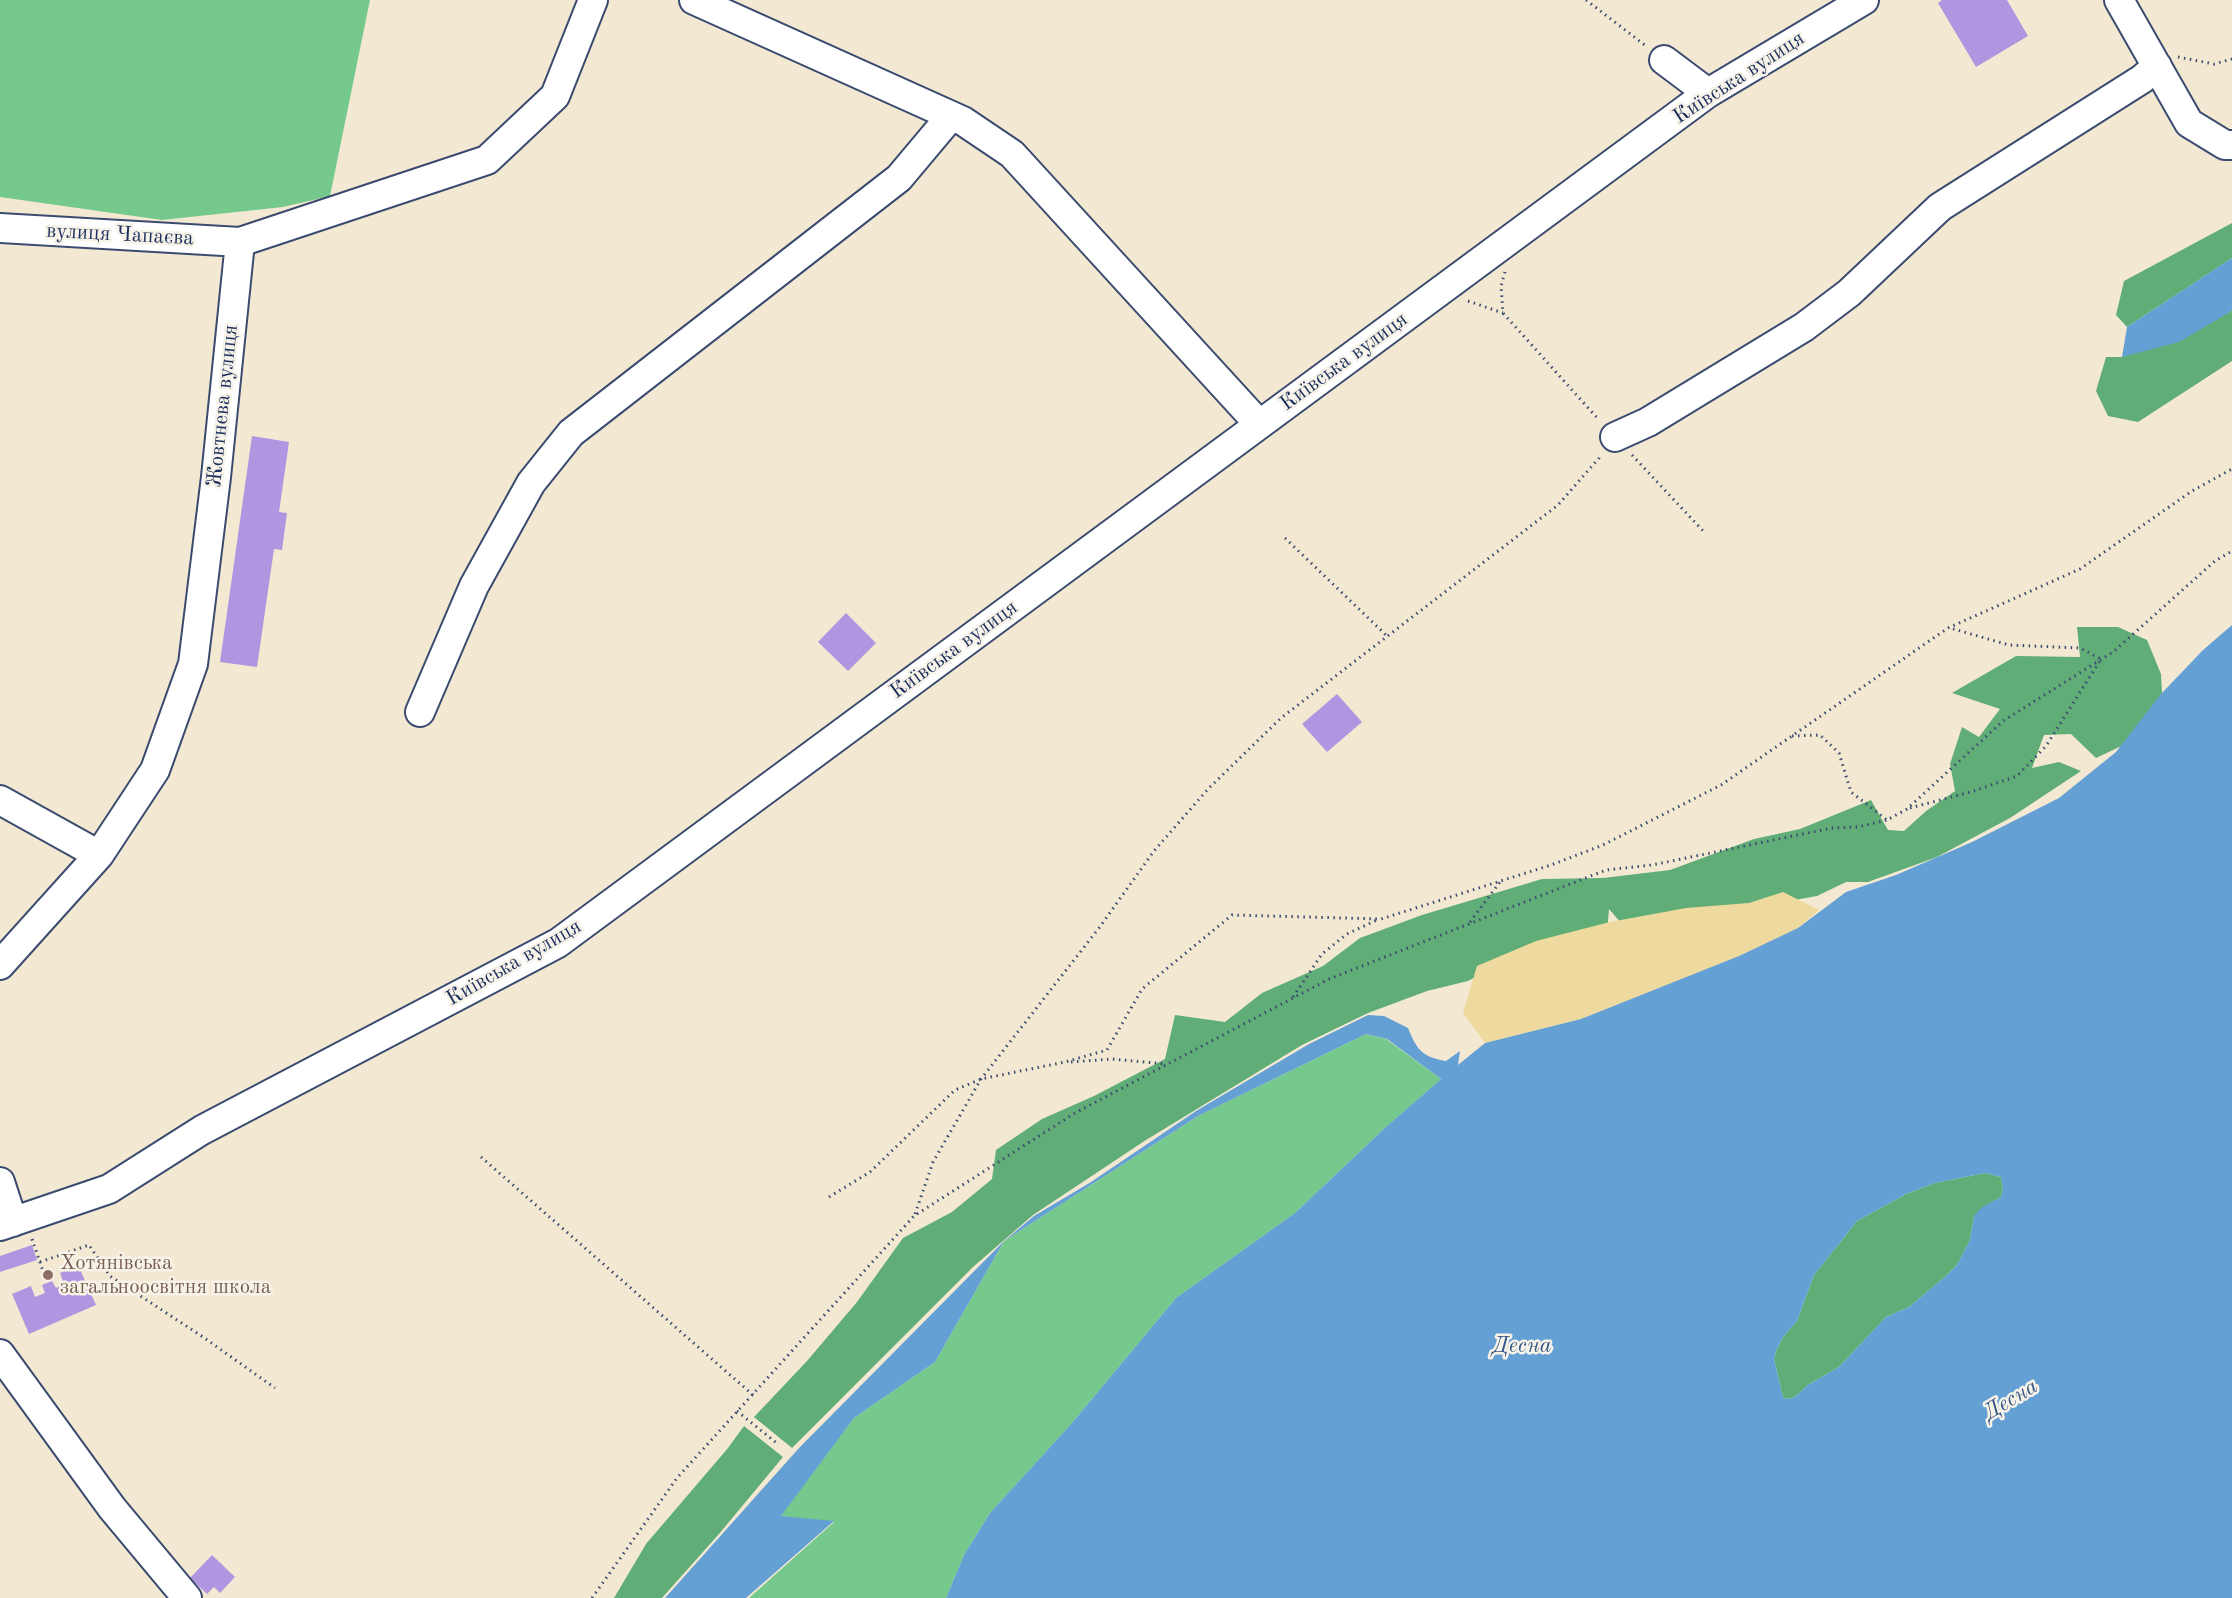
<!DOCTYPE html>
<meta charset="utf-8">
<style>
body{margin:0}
canvas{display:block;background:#f3e9d3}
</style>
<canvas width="2232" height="1598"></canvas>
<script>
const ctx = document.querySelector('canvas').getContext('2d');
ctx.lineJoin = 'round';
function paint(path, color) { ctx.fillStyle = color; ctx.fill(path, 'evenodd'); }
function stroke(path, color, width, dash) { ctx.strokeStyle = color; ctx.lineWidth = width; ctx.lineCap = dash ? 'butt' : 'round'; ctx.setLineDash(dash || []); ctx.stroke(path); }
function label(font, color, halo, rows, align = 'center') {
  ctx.font = font + ' "Old Standard TT",serif'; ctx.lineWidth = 5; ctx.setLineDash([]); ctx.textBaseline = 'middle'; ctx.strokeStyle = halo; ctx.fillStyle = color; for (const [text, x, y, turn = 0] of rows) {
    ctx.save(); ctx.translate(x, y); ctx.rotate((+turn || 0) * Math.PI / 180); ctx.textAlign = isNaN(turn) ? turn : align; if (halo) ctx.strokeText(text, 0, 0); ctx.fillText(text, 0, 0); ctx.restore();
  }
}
const green = new Path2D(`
 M0 0H370L330 196 283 207 162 220 0 197Z
 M1366 1034 1386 1039 1441 1079 1387 1126 1295 1213 1176 1298 1072 1423 990 1513 964 1555 946 1598H749L834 1522 780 1516 854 1418 935 1362 1004 1241 1198 1116Z`);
const forest = new Path2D(`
 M2232 223V258L2127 327 2116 315 2124 281Z
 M2232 309V361L2138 422 2108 416 2096 391 2106 357H2122L2230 312Z
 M2077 627H2118L2147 640 2161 674 2163 713 2130 742 2096 758 2071 734 2044 735 2032 768 2059 762 2081 771 2010 818 1937 857 1868 882H1846L1817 896 1627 930 1609 909 1607 933 1510 959 1468 981 1427 991 1368 1013 1302 1045 1146 1140 1033 1215 973 1267 792 1448 754 1417 807 1361 857 1302 903 1238 952 1212 992 1179 996 1150 1042 1119 1094 1096 1165 1059 1175 1015 1225 1022 1262 993 1323 966 1360 938 1422 915 1542 879 1603 878 1670 870 1754 839 1800 829 1871 800 1888 830 1904 831 1926 811 1955 791 1950 764 1962 727 1979 737 2000 709 1952 693 2016 656 2080 657Z
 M1985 1173 2001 1177 2003 1189 2001 1197 1992 1202 1974 1216 1970 1240 1957 1265 1946 1276 1909 1307 1886 1317 1839 1367 1808 1385 1796 1396 1790 1399 1783 1398 1774 1359 1776 1351 1783 1337 1797 1321 1814 1275 1857 1221 1906 1194 1935 1183Z
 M744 1426 783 1457 719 1534 662 1598H614L646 1544 728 1448Z`);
const sand = new Path2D(`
 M1783 892 1819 910 1798 928 1739 956 1581 1019 1485 1043 1463 1013 1477 966 1536 941 1610 922 1686 908 1749 903Z`);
const water = new Path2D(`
 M2232 258V309L2230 312 2179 342 2122 357 2127 327Z
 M2232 625V1598H946L964 1555 990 1513 1072 1423 1176 1298 1295 1213 1387 1126 1441 1079 1387 1039 1366 1034 1198 1116 1004 1241 935 1362 854 1418 781 1516 834 1521 746 1598H665L799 1448 1004 1241 1034 1216 1091 1182 1196 1111 1309 1044 1368 1015 1384 1016 1408 1028C1417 1050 1422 1057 1446 1061L1460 1051 1458 1065 1485 1043 1581 1019 1739 956 1798 928 1846 892 1896 875 1972 842 2059 798 2116 752 2161 694 2203 650ZM1985 1173 2001 1177 2003 1189 2001 1197 1981 1208 1974 1216 1970 1240 1957 1265 1946 1276 1909 1307 1886 1317 1839 1367 1808 1385 1796 1396 1790 1399 1783 1398 1774 1359 1776 1351 1783 1337 1797 1321 1814 1275 1857 1221 1906 1194 1935 1183Z`);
const building = new Path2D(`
 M1942 0H2007L2028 36 1976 67 1938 3Z
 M252 436 289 442 279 512 287 513 282 550 274 549 257 667 220 662Z
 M846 613 876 643 848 671 818 642Z
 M1337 694 1362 722 1327 752 1302 724Z
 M32 1245 37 1260 0 1272V1256Z
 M78 1265 96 1305 29 1334 12 1294 31 1286 35 1297 45 1293 42 1285 52 1281 56 1288 64 1284 60 1273Z
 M212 1555 235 1577 220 1593 214 1587 207 1594 190 1578Z`);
const path = new Path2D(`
 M1586 0 1646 46
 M2178 57 2214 64 2232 59
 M1505 272 1501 286 1503 313 1599 420
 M1468 301 1503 313
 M1632 455 1705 533
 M1285 538 1387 636
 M1792 736 1820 735 1839 753 1851 792 1887 820 1907 809 2003 721 2113 652 2215 561 2232 551
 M1910 808 1974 791 2017 776 2046 746 2101 659 2080 648 2009 645 1950 628
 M1470 922 1500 882
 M1293 997 1322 954 1347 934 1379 919
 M1071 1062 1112 1059 1166 1064
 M481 1157 753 1395
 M829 1197 870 1172 955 1090 981 1079 1065 1062 1107 1050 1142 989 1232 915 1381 919 1551 865 1603 845 1721 785 1948 628 2080 569 2192 491 2232 469
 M915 1214 933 1162 981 1079 1099 928 1154 851 1208 789 1281 718 1558 505 1599 458 1600 454
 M32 1239 47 1283
 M40 1262 89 1245 110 1276 203 1337 275 1388
 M737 1411 779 1445
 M592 1598 677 1478 914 1216 1075 1113 1329 979 1606 870 1652 865 1832 828 1858 827 1887 820`);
const minor = new Path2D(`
 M694 0 963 121 1012 154 1259 424
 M2119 0 2189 123 2225 145H2232
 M1664 60 1708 93
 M0 228 240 242 487 160 555 96 593 0
 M1615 437 1648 422 1804 327 1849 293 1940 207 2142 79 2157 66
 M420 712 474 586 531 483 571 433 899 178 951 116
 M0 800 99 855
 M0 965 99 855 155 770 193 664 216 477 240 242
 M0 1182 13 1222
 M0 1226 109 1189 202 1130 558 943 1708 93 1864 0
 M0 1354 112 1508 187 1598`);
const markers = [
 [48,1275,6,"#8d6e63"]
];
const streetNames = [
 ["Київська вулиця",1739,78,-33],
 ["вулиця Чапаєва",120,235,3],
 ["Київська вулиця",1344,362,-36],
 ["Жовтнева вулиця",223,406,-84],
 ["Київська вулиця",954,650,-36],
 ["Київська вулиця",514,963,-30]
];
const educationNames = [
 ["Хотянівська",60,1263],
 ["загальноосвітня школа",60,1287]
];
const waterNames = [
 ["Десна",1522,1346],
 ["Десна",2011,1400,-31]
];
paint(green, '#75c98c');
paint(forest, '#60ad78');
paint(sand, '#eeda9e');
paint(water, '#65a0d5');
paint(building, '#b095e0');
stroke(minor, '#3b4b70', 32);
stroke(path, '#3b4b70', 3, [1.5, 4.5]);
stroke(minor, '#fff', 28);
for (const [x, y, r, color] of markers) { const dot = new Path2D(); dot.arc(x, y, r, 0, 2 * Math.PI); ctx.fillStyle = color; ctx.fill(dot); stroke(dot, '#f7f3e8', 2); }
label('21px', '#1b2f5e', '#f7f3e8', streetNames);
label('21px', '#785e54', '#f7f3e8', educationNames, 'left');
label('italic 22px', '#355788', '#f7f3e8', waterNames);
</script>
